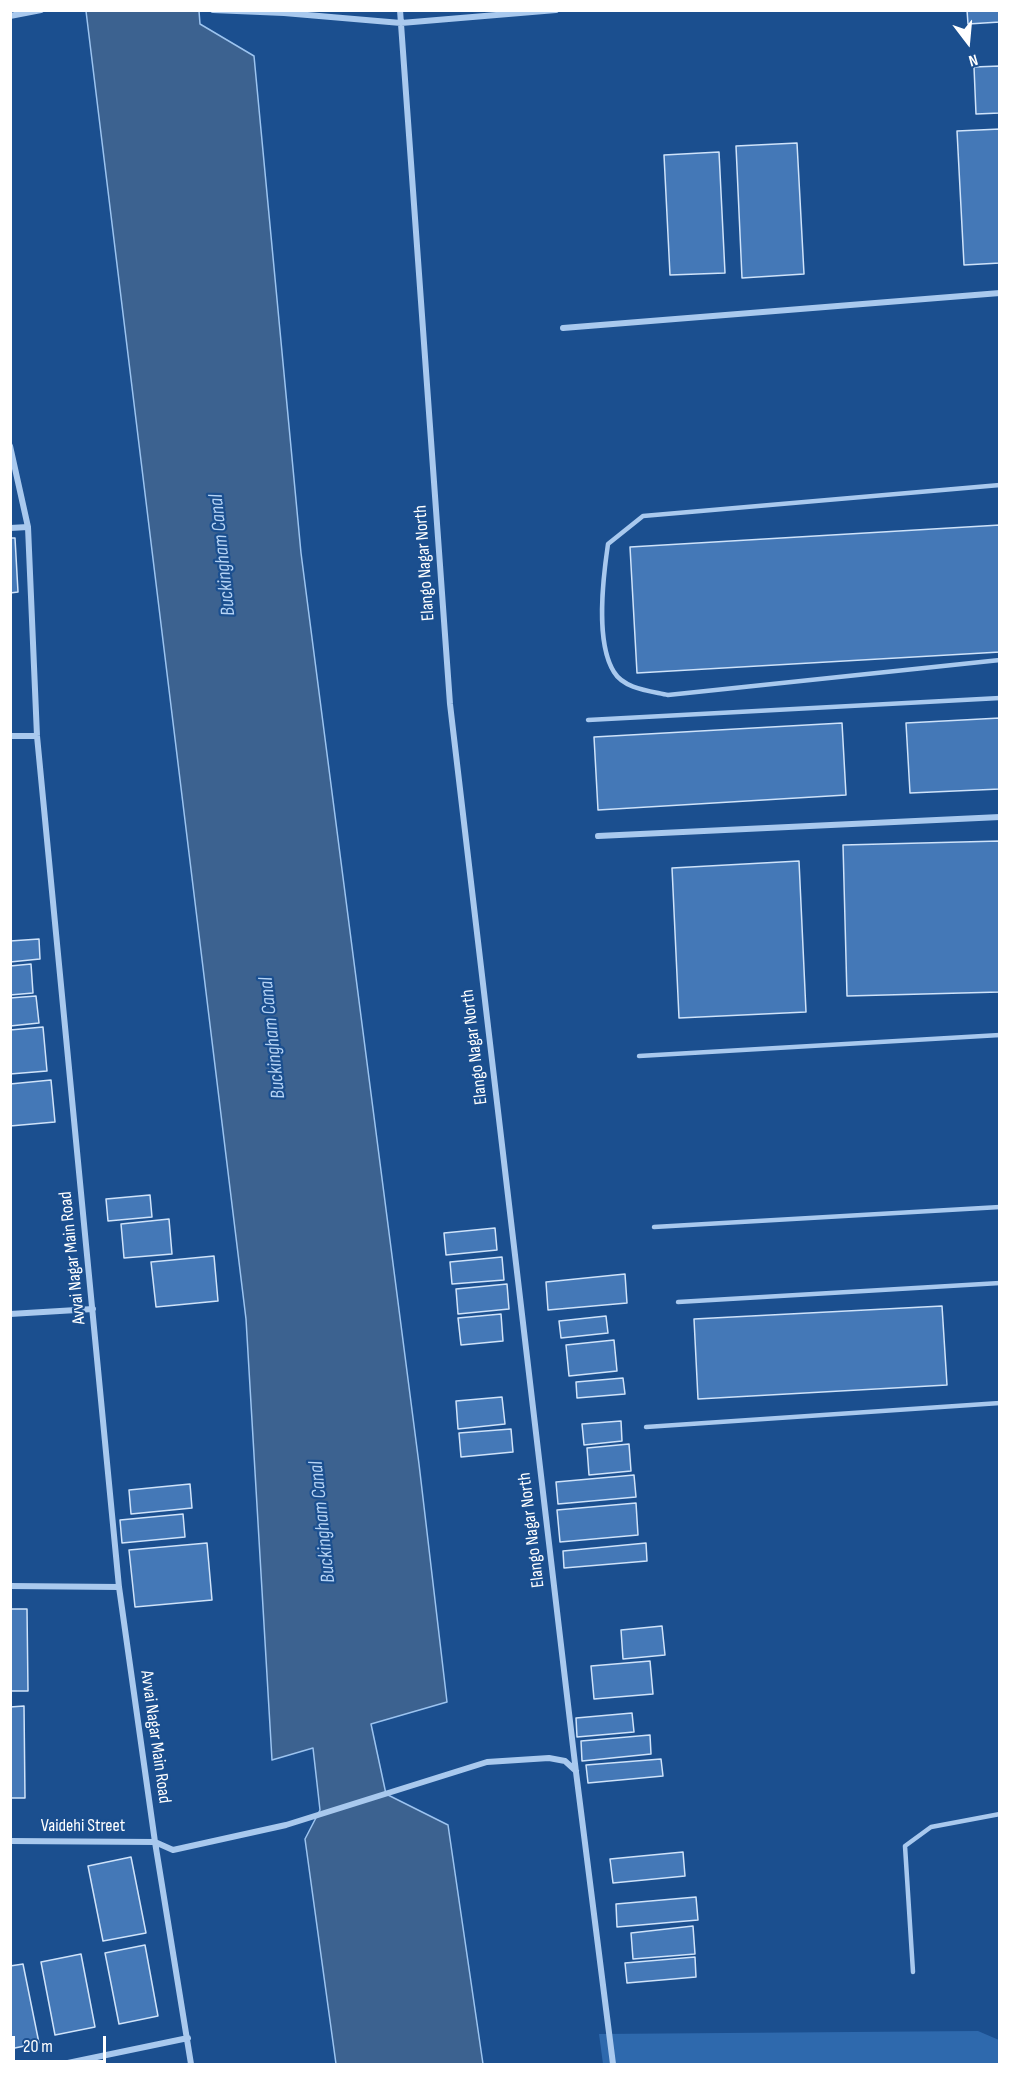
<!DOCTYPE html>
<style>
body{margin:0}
#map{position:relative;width:1010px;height:2075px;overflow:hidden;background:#1b4f8f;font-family:"Sofia Sans Condensed",sans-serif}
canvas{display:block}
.frame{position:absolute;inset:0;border:12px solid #fff;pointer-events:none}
.north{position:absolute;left:938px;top:12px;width:60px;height:60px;-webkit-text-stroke:4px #1b4f8f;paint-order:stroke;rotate:164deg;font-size:16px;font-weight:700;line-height:24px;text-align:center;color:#fff}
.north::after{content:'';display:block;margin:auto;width:21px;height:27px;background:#fff;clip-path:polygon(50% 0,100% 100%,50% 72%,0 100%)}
.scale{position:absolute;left:12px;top:2036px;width:94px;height:27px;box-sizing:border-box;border:3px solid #fff;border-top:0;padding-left:8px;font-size:18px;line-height:21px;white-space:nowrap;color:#fff;-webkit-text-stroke:4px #1b4f8f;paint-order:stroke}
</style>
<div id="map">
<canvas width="1010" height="2075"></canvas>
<div class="frame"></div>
<div class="north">N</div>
<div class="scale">20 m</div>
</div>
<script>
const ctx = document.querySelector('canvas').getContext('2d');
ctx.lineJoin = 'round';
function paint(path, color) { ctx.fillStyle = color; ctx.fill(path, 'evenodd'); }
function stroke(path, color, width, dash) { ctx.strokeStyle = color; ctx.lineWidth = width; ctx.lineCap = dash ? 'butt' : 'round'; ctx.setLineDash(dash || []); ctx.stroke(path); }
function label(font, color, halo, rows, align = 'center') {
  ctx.font = font + ' "Sofia Sans Condensed",sans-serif'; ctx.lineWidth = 4.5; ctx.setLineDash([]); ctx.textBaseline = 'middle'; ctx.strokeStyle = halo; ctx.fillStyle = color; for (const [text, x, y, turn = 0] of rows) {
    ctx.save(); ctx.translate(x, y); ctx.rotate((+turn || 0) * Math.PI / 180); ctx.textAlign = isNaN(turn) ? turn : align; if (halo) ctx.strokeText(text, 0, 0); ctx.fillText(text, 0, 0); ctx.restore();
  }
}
const green = new Path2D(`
 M978 2031 999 2040V2064H603L599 2034Z`);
const water = new Path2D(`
 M86 11H199L200 24 254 56 301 553 419 1464 447 1702 371 1724 386 1794 448 1825 483 2064H336L305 1839 320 1810 313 1748 272 1760 246 1319Z`);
const building = new Path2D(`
 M967 10H1000V22L968 24Z
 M1000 66V113L976 114 974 67Z
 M1000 129V263L964 265 957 131Z
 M797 143 804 274 742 278 736 146Z
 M719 152 725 273 670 275 664 155Z
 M1000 525V652L637 673 630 547Z
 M10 538H15L18 592 10 593Z
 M1000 718V789L910 793 906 723Z
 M842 723 846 795 598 810 594 737Z
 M1000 841V992L847 996 843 845Z
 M799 861 806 1012 679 1018 672 868Z
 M39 939 40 959 10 962V941Z
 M31 964 33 993 10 995V966Z
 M36 996 39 1023 10 1026V998Z
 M43 1027 47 1071 10 1074V1030Z
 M51 1080 55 1122 10 1126V1084Z
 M150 1195 152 1217 108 1221 106 1199Z
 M169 1219 172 1254 124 1258 121 1224Z
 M495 1228 497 1250 446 1255 444 1233Z
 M214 1256 218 1301 156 1307 151 1262Z
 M502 1257 504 1280 452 1284 450 1262Z
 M625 1274 627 1303 548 1310 546 1282Z
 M507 1284 509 1309 458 1314 456 1289Z
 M942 1306 947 1385 698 1399 694 1319Z
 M501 1314 503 1341 461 1345 458 1318Z
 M606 1316 608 1333 561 1338 559 1321Z
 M614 1340 617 1371 569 1376 566 1345Z
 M623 1378 625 1394 577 1398 576 1382Z
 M502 1397 505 1424 458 1429 456 1401Z
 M621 1421 622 1441 584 1445 582 1424Z
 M511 1429 513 1452 461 1457 459 1433Z
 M629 1444 631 1471 589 1475 587 1448Z
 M634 1475 636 1497 558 1504 556 1482Z
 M190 1484 192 1508 131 1514 129 1490Z
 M636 1503 638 1535 560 1542 557 1510Z
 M183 1514 185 1537 122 1543 120 1520Z
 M207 1543 212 1600 135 1607 129 1550Z
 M646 1543 647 1561 564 1568 563 1551Z
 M10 1609H27L28 1691H10Z
 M662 1626 665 1655 623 1659 621 1630Z
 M650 1661 653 1694 594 1699 591 1666Z
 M24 1706 25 1798H10V1707Z
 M632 1713 634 1732 577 1737 576 1718Z
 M650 1735 651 1754 582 1761 581 1741Z
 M661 1759 663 1776 588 1783 586 1765Z
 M683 1852 685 1876 613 1883 610 1859Z
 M131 1857 146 1933 103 1941 88 1866Z
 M696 1897 698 1920 617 1927 616 1904Z
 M693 1926 695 1954 633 1959 631 1933Z
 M145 1945 158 2016 119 2024 105 1953Z
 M81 1954 95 2027 55 2035 41 1962Z
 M695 1957 696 1977 627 1983 625 1963Z
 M23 1964 39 2043 10 2049V1966Z`);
const service = new Path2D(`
 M1000 485 643 516 608 544C603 578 595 642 614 672 624 689 651 691 668 695L1000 660
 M588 720 1000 698
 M639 1056 1000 1035
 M654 1227 1000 1207
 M678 1302 1000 1283
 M646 1427 1000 1403
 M913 1972 905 1846 931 1827 1000 1814`);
const minor = new Path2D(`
 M213 10 284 13 401 23 556 10
 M400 10 450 704 576 1772 613 2064
 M10 16 41 10
 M563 328 1000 293
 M10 446 28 527 37 736 119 1587 155 1842 191 2064
 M10 528 28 527
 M10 736H37
 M598 836 1000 817
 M10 1314 93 1309
 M10 1586 119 1587
 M10 1841 155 1842 173 1850 286 1825 487 1762 549 1758 565 1761 576 1771
 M63 2064 188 2038`);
const streetNames = [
 ["Elango Nagar North",425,563,-94],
 ["Elango Nagar North",475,1047,-97],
 ["Avvai Nagar Main Road",73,1258,-96],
 ["Elango Nagar North",532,1530,-97],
 ["Avvai Nagar Main Road",155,1737,82],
 ["Vaidehi Street",83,1826]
];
const waterNames = [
 ["Buckingham Canal",223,555,-96],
 ["Buckingham Canal",273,1038,-96],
 ["Buckingham Canal",323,1522,-96]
];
paint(green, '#2e69ad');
paint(water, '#3c6290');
stroke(water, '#9cc4f0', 1.5);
paint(building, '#4478b7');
stroke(building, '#cfe3fa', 1.5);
stroke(service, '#a9c9ee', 4.5);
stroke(minor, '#a9c9ee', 6);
label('18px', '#fff', '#1b4f8f', streetNames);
label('italic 20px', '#b5d3f5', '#1b4f8f', waterNames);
</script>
